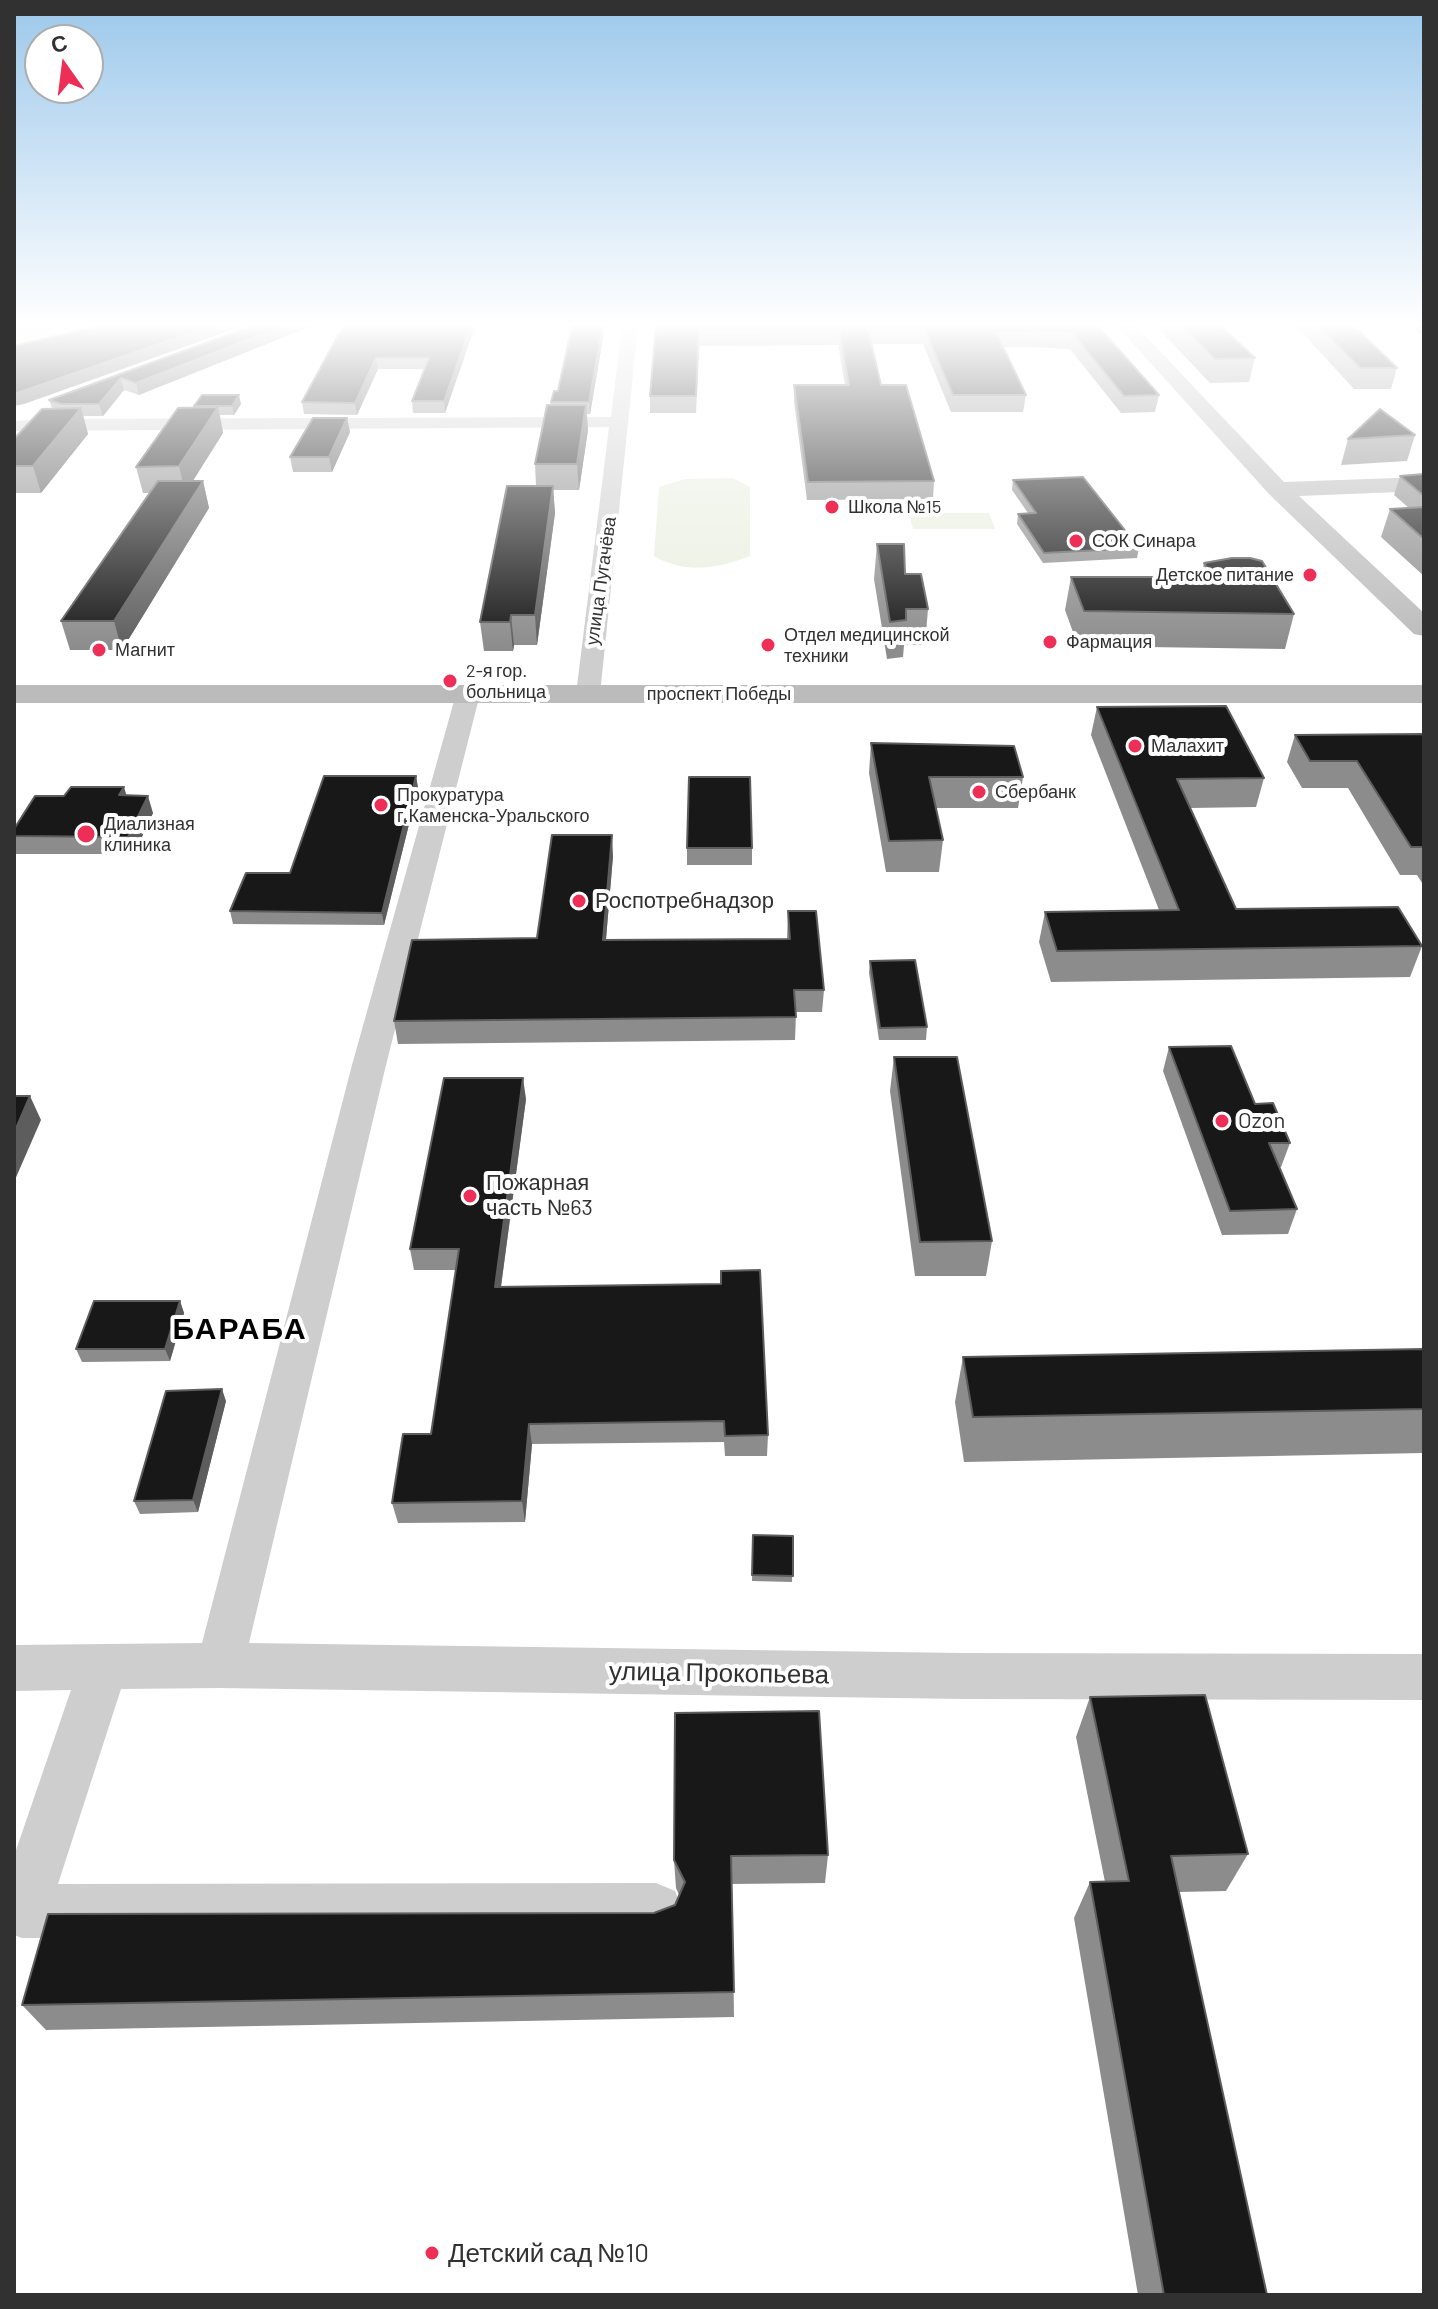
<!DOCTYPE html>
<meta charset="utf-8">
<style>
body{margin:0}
#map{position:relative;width:1438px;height:2309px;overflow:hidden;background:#fff;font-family:Barlow,sans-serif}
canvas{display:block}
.frame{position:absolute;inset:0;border:16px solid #313131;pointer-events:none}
.north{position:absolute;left:24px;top:24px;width:80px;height:80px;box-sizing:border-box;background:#fff;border:2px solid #adadad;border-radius:50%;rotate:346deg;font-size:22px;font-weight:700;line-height:32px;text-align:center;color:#313131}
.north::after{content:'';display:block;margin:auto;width:28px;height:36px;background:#ed2e56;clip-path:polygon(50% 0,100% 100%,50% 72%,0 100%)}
</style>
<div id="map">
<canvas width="1438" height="2309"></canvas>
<div class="frame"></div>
<div class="north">С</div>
</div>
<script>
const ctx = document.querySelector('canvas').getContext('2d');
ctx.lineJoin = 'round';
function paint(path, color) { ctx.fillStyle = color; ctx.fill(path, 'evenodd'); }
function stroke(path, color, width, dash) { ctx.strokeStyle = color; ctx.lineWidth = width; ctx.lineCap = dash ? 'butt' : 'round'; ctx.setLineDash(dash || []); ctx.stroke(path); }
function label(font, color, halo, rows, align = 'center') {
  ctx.font = font + ' Barlow,sans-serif'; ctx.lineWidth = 8; ctx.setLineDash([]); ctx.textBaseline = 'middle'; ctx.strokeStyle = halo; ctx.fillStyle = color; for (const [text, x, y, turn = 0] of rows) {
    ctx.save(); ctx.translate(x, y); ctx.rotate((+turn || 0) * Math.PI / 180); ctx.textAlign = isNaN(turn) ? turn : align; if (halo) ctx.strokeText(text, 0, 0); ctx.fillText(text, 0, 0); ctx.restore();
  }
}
const green = new Path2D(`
 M14 326H143L14 358Z
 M733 478 750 487V556C717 569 685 574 654 556L659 487 685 479Z
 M909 513H989L995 529H913Z`);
const street = new Path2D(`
 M622 326H638L600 694 597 699H579L576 694 609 427 14 431V421L50 419 611 417Z
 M468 687 477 689 480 694 386 1065 249 1643 963 1653 1424 1654V1700L963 1699 220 1688 121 1689 58 1884 656 1883 675 1891 683 1910 675 1929 656 1937 22 1938 14 1935V1856L71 1690 14 1691V1645L202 1643 352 1065 456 694 459 689Z`);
const secondary = new Path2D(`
 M1117 326H1136L1284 482 1424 477V491L1299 496 1424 613V636L1414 634 1269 494Z
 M14 685H1424V703H14Z`);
const wall = new Path2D(`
 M252 326 139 395 124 390 103 416H83L88 434 41 493H14V439L52 408 49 400Z
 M343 326H475L445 413H413L412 401 424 369H378L357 415 304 414 302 402Z
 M605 326 590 414H587L588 430 579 490H553L555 513 537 645H514L513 651H484L480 622 536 486 535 464 551 402Z
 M656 326H1098L1159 395 1155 412 1121 413 1070 349 1032 347H1003L1026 395 1023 412H951L923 344H872L881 385 934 481 933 499 807 500 794 402V385H845L838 345 699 346 696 413H650V396Z
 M1156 326H1221L1255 358 1249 382 1210 383Z
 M1296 326H1354L1397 368 1391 389H1354Z
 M1411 326H1424V337Z
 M241 404 234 415H220L223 433 193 481H203L209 508 122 650H70L61 621 150 493H143L136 467 194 408V406Z
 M347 418 350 432 332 472H293L290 457Z
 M1415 435 1407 461 1341 465 1348 439Z
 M1424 474V576L1381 537 1390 509 1409 508 1394 495 1400 476Z
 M1013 480 1139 548 1137 558 1043 563 1017 524 1018 514 1028 513 1012 490Z
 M877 544 905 574 928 609 925 645H904L903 657 887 659 874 579Z
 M1204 563 1294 614 1285 649 1078 646 1065 610 1071 577H1201Z
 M1097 707 1264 778 1256 807 1190 808 1236 909 1422 946 1410 977 1051 982 1039 942 1045 912 1159 910 1091 735Z
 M1295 735 1424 737V886L1417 875H1400L1348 788H1302L1287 762Z
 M871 743 1023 777 1018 808H936L943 840 939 872H886L869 773Z
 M416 776 418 788 384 925 233 924 230 911 290 873Z
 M127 795 153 813 134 854H16L14 849V829L64 796Z
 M687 848H752V865H687Z
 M613 856 606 940 787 939 788 911 824 990 822 1012H796L795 1040 398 1044 394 1021 537 938Z
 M870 961 927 1027 926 1040H879L869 973Z
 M1169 1047 1255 1104 1290 1143 1281 1167H1280L1297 1209 1288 1234 1222 1235 1163 1071Z
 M894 1057 992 1241 986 1276H915L890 1091Z
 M526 1099 501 1287 768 1435 767 1456H725L724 1442 532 1444 525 1522 398 1523 392 1503 431 1434 456 1270H414L410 1249Z
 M180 1301 184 1313 170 1361 82 1362 76 1349Z
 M1424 1349V1453L964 1462 955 1402 963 1357Z
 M226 1401 198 1512 140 1514 134 1501Z
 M753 1535 793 1536 792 1582 752 1581Z
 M1090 1697 1248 1854 1226 1891 1179 1892 1267 2295H1138L1074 1918 1090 1882H1105L1076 1737Z
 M675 1713 828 1855 825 1883 732 1884 734 2017 46 2030 22 2005 654 1913 675 1905 679 1895 676 1888 674 1860Z`);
const shadedWall = new Path2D(`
 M211 326H243L24 404 14 406V394Z
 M283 326H312L139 395 136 383Z
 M471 326H475L445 413 444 401Z
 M603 326H605L590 414 589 402Z
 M376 358 378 369 357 415 355 403Z
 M121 378 124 390 103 416 99 404Z
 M239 395 241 404 234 415 232 406Z
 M586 405 588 430 579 490 577 464Z
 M218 407 223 433 185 493 179 466Z
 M81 408 88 434 41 493 33 466Z
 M347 418 350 432 332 472 329 457Z
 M203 481 209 508 122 650 114 621Z
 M553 486 555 513 537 645 535 615Z
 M511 615 514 645 513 651 510 622Z
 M416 776 418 788 384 925 382 913Z
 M124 787 129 804 119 795Z
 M148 796 153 813 134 854 128 837Z
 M612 835 613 856 604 962 603 940Z
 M523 1078 526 1099 498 1308 495 1287Z
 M30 1096 41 1120 14 1182V1133Z
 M180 1301 184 1313 170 1361 165 1349Z
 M222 1389 226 1401 198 1512 193 1500Z
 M529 1424 532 1444 525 1522 522 1501Z`);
const building = new Path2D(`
 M98 326H211L14 394V346Z
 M252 326H283L136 383 121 378 99 404H61L49 400Z
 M343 326H471L444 401H412L429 358H376L355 403 302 402Z
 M572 326H603L589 402H551L554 391H558Z
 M656 326H1098L1159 395 1124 396 1072 333 1035 331 996 332 1026 395H953L924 328 868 329 881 385H906L934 481 808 482 794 385H849L839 329 699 330 696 396H650Z
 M1183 326H1221L1255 358 1215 359Z
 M1319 326H1354L1397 368H1360Z
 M202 395H239L232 406H194Z
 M547 405H586L577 464H535Z
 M218 407 179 466 136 467 178 408Z
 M81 408 33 466H14V439L42 409Z
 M1380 409 1415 435 1348 439Z
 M313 418H347L329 457H290Z
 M1424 474V496L1400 476Z
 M1083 477 1139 548 1044 553 1018 514 1036 513 1013 480Z
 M158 481H203L114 621H61Z
 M507 486H553L535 615H511L510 622H480Z
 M1424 507V539L1390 509Z
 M877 544H904L905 574H921L928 609H906V620L890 622Z
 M1232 558H1250L1262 561 1294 614 1084 611 1071 577H1212L1204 563Z
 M1226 706 1264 778 1177 779 1236 909 1398 907 1422 946 1057 951 1045 912 1179 910 1097 707Z
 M1422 734 1424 737V847H1411L1357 761H1310L1295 735Z
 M871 743 1014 746 1023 777H929L943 840 889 841Z
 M324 776H416L382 913 230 911 246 873H290Z
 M689 777H750L752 848H687Z
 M71 787H124L119 795 148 796 128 837 14 836V829L35 796H64Z
 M552 835H612L603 940 790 939 788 911H816L824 990H794L796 1017 394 1021 412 940 537 938Z
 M915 960 927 1027 880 1028 870 961Z
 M1231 1046 1255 1104 1273 1103 1290 1143H1269L1297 1209 1230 1211 1169 1047Z
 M894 1057H957L992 1241 920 1242Z
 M444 1078H523L495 1287 721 1284V1271L760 1270 768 1435 725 1436 724 1421 529 1424 522 1501 392 1503 403 1434H431L459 1249H410Z
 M14 1096H30L14 1133Z
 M94 1301H180L165 1349H76Z
 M1424 1349V1409L973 1417 963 1357Z
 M222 1389 193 1500 134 1501 166 1391Z
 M753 1535 793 1536V1576L752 1575Z
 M1205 1695 1248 1854 1171 1856 1267 2295H1164L1090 1882 1129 1881 1090 1697Z
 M819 1711 828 1855 731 1856 734 1992 22 2005 48 1914 654 1913 675 1905 685 1882 674 1860 675 1713Z`);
const markers = [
 [832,507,8,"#ed2e56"],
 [1076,541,8,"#ed2e56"],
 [1310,575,8,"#ed2e56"],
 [1050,642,8,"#ed2e56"],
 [768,645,8,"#ed2e56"],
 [99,650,8,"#ed2e56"],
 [450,681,8,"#ed2e56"],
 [1135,746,8,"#ed2e56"],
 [979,792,8,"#ed2e56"],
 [381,805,8,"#ed2e56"],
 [86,834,10,"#ed2e56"],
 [579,901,8,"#ed2e56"],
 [1222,1121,8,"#ed2e56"],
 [470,1196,8,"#ed2e56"],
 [432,2253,8,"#ed2e56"]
];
const farPoinames = [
 ["Школа №15",848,507],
 ["СОК Синара",1092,541],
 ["Детское питание",1294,575,"right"],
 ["Отдел медицинской",784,635],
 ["техники",784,656],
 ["Фармация",1066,642],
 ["Магнит",115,650],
 ["2-я гор.",466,671],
 ["больница",466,692],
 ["Малахит",1151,746],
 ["Сбербанк",995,792],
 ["Прокуратура",397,795],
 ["г.Каменска-Уральского",397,816],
 ["Диализная",104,824],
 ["клиника",104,845]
];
const farStreetnames = [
 ["улица Пугачёва",601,581,-82],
 ["проспект Победы",719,694]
];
const poiNames = [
 ["Роспотребнадзор",595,901],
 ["Ozon",1238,1121],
 ["Пожарная",486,1183],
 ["часть №63",486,1208]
];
const nearStreetnames = [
 ["улица Прокопьева",719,1673,1]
];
const nearPoinames = [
 ["Детский сад №10",448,2253]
];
const districtNames = [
 ["БАРАБА",240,1329]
];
paint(green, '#e9eedf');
paint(street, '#cecece');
paint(secondary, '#bbb');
paint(wall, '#8c8c8c');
paint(shadedWall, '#5d5d5d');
paint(building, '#181818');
stroke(building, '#5d5d5d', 2);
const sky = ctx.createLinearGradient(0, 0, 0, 649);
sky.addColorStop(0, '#9cc8eb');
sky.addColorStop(0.5, '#fff');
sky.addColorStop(1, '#ffffff00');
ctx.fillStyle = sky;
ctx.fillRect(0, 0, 1438, 649);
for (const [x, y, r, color] of markers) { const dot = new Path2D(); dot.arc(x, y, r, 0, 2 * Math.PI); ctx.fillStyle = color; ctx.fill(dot); stroke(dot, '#fff', 3); }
label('18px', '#313131', '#fff', farPoinames, 'left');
label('18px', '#313131', '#fff', farStreetnames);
label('22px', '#313131', '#fff', poiNames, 'left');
label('26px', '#313131', '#fff', nearStreetnames);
label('26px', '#313131', '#fff', nearPoinames, 'left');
ctx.letterSpacing = '2px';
label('bold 30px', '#000', '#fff', districtNames);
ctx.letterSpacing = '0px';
</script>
